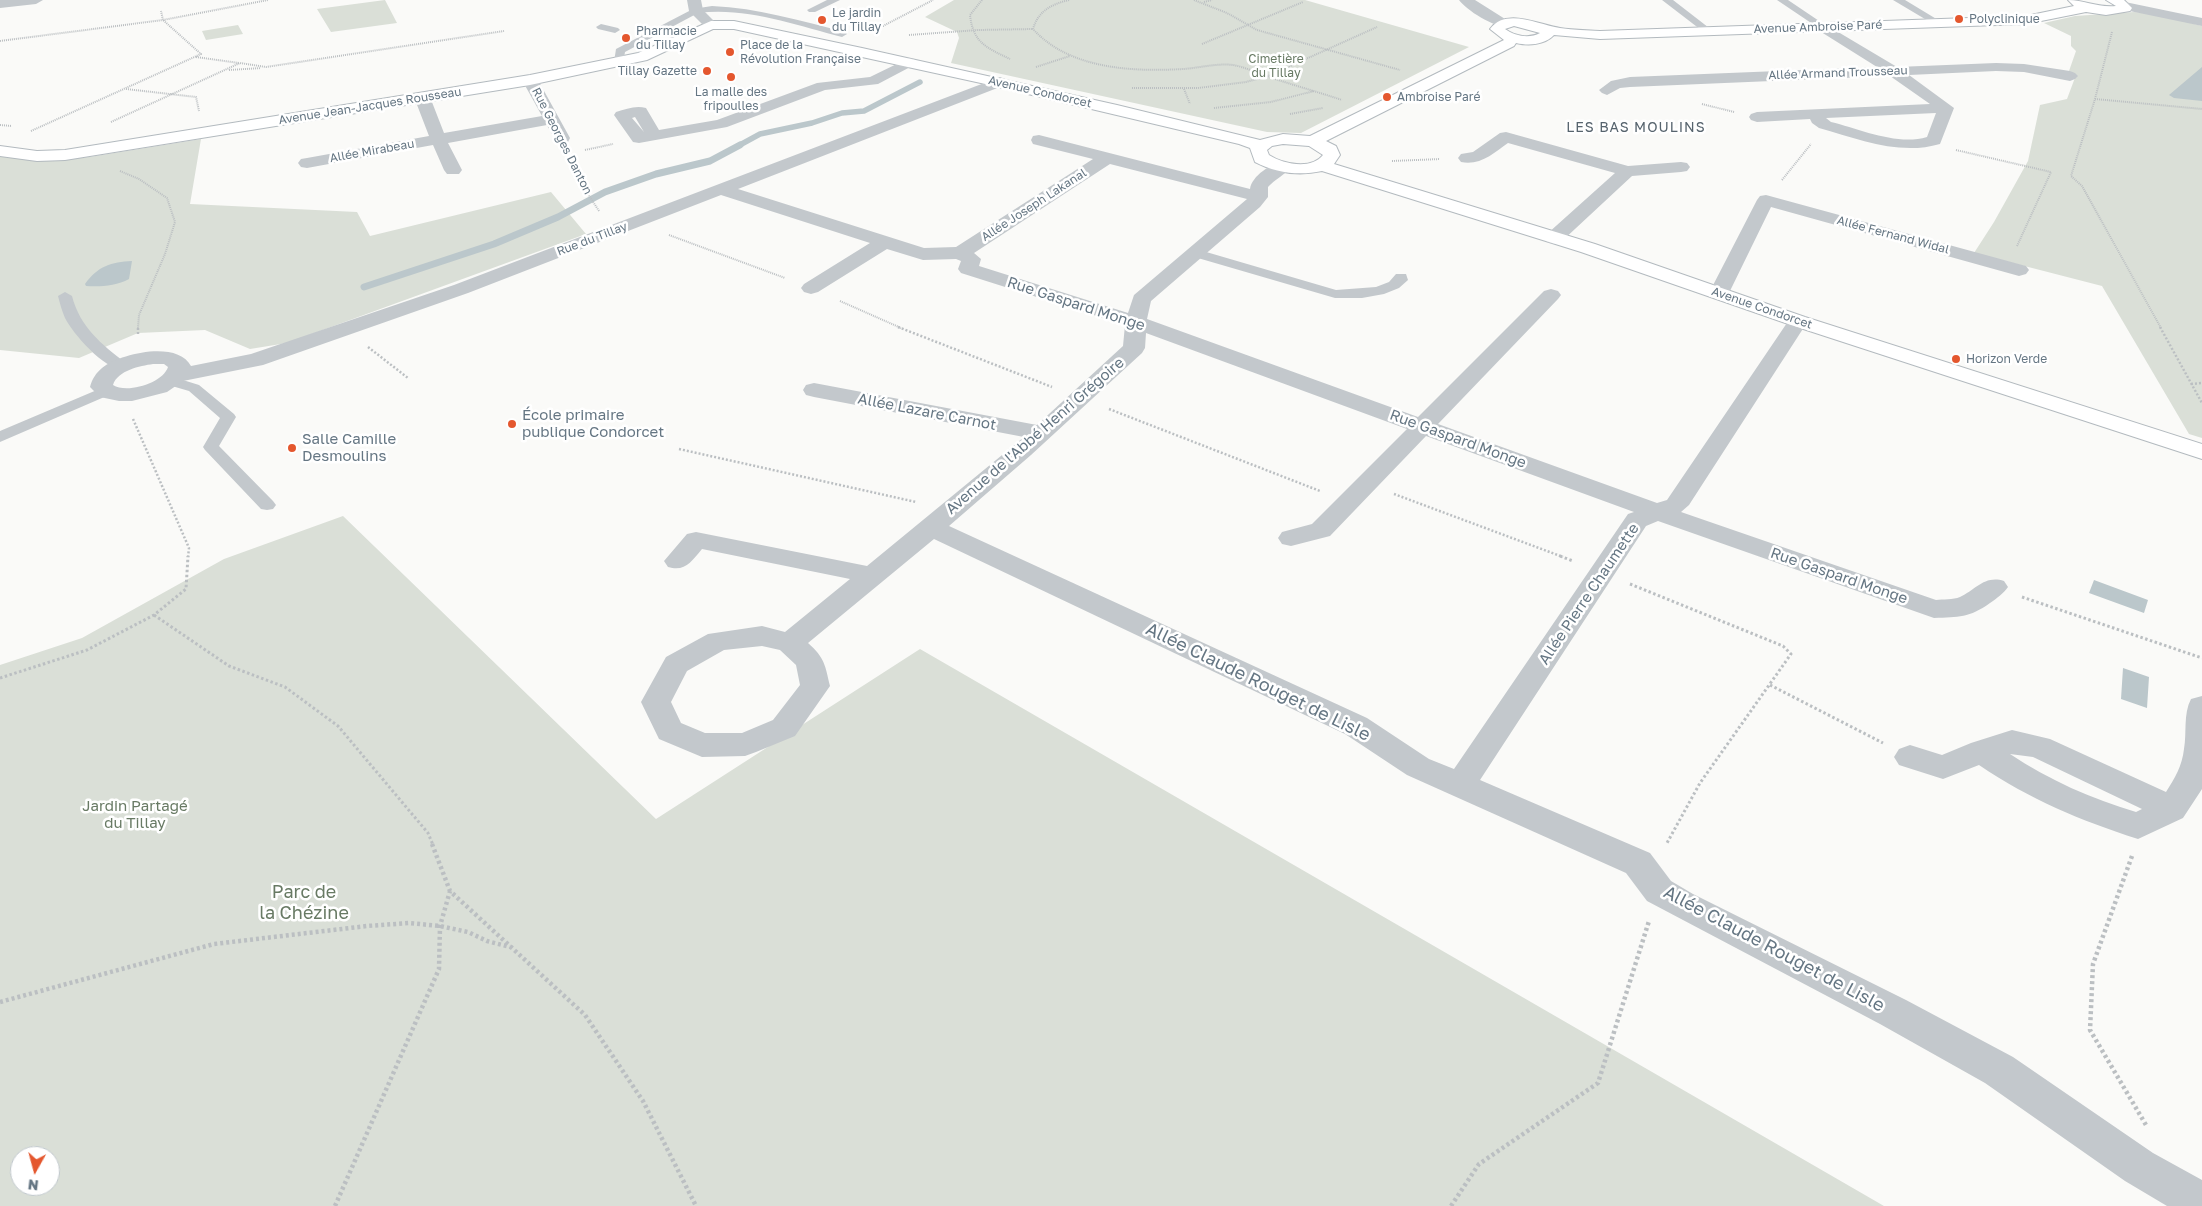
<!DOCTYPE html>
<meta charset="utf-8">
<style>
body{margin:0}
#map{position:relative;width:2202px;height:1206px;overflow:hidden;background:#fafaf8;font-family:"Golos Text",sans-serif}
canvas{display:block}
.north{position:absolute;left:10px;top:1146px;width:50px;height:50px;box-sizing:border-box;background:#fff;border:1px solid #c1c8cd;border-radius:50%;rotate:187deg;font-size:14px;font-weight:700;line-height:20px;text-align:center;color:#657683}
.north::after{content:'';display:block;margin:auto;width:18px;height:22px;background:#e4572e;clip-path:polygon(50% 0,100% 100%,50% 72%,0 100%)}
</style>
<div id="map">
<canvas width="2202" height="1206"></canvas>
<div class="north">N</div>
</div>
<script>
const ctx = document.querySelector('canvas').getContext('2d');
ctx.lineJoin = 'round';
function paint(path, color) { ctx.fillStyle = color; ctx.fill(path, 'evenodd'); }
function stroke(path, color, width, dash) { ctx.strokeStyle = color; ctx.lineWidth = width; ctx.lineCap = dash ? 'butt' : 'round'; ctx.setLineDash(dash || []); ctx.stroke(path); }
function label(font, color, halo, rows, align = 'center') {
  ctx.font = font + ' "Golos Text",sans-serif'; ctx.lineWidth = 5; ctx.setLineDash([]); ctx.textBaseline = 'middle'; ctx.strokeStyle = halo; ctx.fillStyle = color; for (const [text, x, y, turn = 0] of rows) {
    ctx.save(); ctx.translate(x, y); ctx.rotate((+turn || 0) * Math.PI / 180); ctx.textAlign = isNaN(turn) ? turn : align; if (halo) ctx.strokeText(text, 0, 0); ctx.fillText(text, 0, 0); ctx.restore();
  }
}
const green = new Path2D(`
 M385 0 397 23 331 32 317 9Z
 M954 0H1305L1469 47 1301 133 1267 132 951 63 959 38 957 32 925 17Z
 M2134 12 2152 13 2202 26V438L2189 434 2102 286 1974 253 1994 222 2028 161 2040 105 2067 99 2076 75 2069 71 2076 51 2071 46V36L2044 23 2075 16Z
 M238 25 243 34 206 40 202 31Z
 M201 139 190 204 357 212 370 236 551 192 586 234 287 343 250 349 205 330 138 333 79 358 0 350V155L40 161 89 157Z
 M343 516 656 819 920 649 1884 1206H0V665L82 638 224 559ZM20 1156H50V1186H20Z`);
const water = new Path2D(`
 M2202 67V101L2174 98 2169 95Z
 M132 261 129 279C116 286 100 287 86 286L85 284C98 266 111 262 132 261Z
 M2094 580 2148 600 2144 613 2089 593Z
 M2123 668 2149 677 2147 708 2121 699Z`);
const streamFar1 = new Path2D(`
 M738 146 760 134 812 123 842 113 864 111 920 82`);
const stream = new Path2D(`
 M364 287 494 244 558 217 605 192 656 174 710 161 740 145`);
const pathFar3 = new Path2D(`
 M982 0 970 15C973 43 987 48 1010 59
 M1069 0C1052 4 1038 11 1033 29 1069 69 1132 72 1183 69 1199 68 1216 63 1233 65 1245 67 1257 73 1269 77 1293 85 1318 92 1342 100
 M1194 0 1227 13 1257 30 1400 70
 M1204 2 1212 0
 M873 28 883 26 933 0
 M909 35 978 30 1033 29
 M0 41 163 20 268 0
 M1202 44 1303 2
 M196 57 239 63
 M1036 67 1070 56
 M229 70 261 68
 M1132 88H1198L1246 82 1268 76 1377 27
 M126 89 196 97 199 111
 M1184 89 1190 104
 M2095 99 2112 32
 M1702 104 1734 112
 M1214 108 1271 102 1314 91
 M1290 114 1323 108
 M111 122 240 63 266 67 504 31
 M0 125 12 126
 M31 131 201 54 163 20 161 11
 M585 150 613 144
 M1956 150 2051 172 2017 246
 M571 157 586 191 599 211
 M1392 161 1440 159
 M120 171 139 179 167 198 175 222 165 254 139 315 138 328
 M1782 180 1811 144
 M669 235 785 278
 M840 301 901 328
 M2161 328 2082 186 2071 176 2095 99 2202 109`);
const pathFar2 = new Path2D(`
 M898 327 1052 387
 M2160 327 2202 403
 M138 334V327
 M368 347 408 378
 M2191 384 2202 383
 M1109 409 1320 491
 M133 419 189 548 188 557
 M679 449 916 502
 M1394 494 1563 557`);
const pathFar1 = new Path2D(`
 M1560 556 1573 561
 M1630 584 1783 646 1791 654 1700 783 1667 843
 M2022 597 2202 658
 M154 615 229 666 285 687 338 726 428 833 433 845
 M0 678 87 650 154 615 186 589 188 556
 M1770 685 1883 743`);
const path = new Path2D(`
 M432 844 450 891 585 1015 643 1101 696 1206
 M2132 856 2093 964 2090 1030 2146 1125
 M0 1002 214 944 367 926 409 923 440 926 468 932 487 941 510 947
 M335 1206 439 969 440 926 450 891
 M1451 1206 1479 1164 1598 1083 1649 921`);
const lane = new Path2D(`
 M827 0H840L815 12H809L807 10Z
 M1662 0H1673L1713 31 1711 33H1705Z
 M1777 0H1788L1828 27 1823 30 1820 29Z
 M1893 0H1905L1943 23 1941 25H1935Z
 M712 6C758 8 801 21 845 32L847 34 842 37C795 25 747 7 698 13L625 52 623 64H615L614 62 616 49 693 9Z
 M601 24 618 28 620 30 615 33 598 29 596 27Z
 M1196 249 1336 290 1376 287 1389 282 1396 274H1406L1408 280 1399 288 1384 294 1362 298H1335L1191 256 1189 253Z
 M65 292 72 296C80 327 101 344 126 363L128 366 126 369C108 374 73 334 65 318 62 311 60 304 58 296Z
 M170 376 199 385 234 414 236 417 219 446 273 501 276 505 273 509 267 510 261 509 205 450 203 447 220 418 189 391 165 384 162 381 165 378Z
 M104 387 109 389 112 392 109 395 0 442V431Z`);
const street = new Path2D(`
 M0 0H43L36 4 0 8Z
 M687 0H701L703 10 718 25 716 28H706L689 11Z
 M1459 0H1475L1513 24 1511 27C1498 30 1467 11 1459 0Z
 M2125 2 2202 18V26L2120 9 2118 6Z
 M1823 23 1897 67 1996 63 2024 64 2070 71 2075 73 2078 76 2075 79 2070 81 2024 72 1996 71 1909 75 1954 108 1940 144C1899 156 1859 139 1819 128L1812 123 1810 119 1757 122 1751 120 1749 117 1751 114 1757 112 1930 104 1890 76 1630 87 1620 88 1607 95 1602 93 1599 90 1611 81 1630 77 1877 67 1818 30 1816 27 1818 24ZM1936 113 1927 137C1897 146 1860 129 1831 122L1826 118Z
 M909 58 914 59 916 62 914 65 878 84 825 90 727 127 639 143 633 142 614 115 616 112C626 109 636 105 646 108L659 130 717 120 817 83 870 77ZM635 117 644 132 632 118Z
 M530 75 535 77 538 80 570 138 568 142H556L547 125 448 143 462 170 459 174H447L444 170 433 145 307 168 301 167 298 163 301 159 307 158 429 136 414 97 416 94H428L430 97 444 133 542 116 522 80 525 77Z
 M1000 77 1005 79 1008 82 1005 85 738 189 924 248 956 247 1093 159 1033 144 1031 140 1033 136 1039 135 1250 189C1252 175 1275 160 1289 163L1292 167C1287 173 1274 180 1268 187V197L1260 207 1151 301 1147 319 1418 417 1544 291 1551 289 1558 291 1561 295 1558 299 1438 424 1657 503 1667 500 1791 317 1798 315 1805 317 1808 321 1689 505 1681 512 1936 600C1943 599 1953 600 1960 597 1976 590 1984 575 2004 581L2008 587C2003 594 1997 598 1990 603 1969 618 1959 617 1934 618L1658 521 1646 526 1480 780 1650 853 1671 881 1693 894 1906 1000 2013 1057 2153 1153 2202 1180V1206H2167L2125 1181 1985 1083 1880 1024 1647 901 1626 873 1407 775 1345 734 934 539 808 643C825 658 825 665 830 686L795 736 756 752 745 756 702 757 659 739 641 702 666 657 708 634 762 626 785 632 850 579 702 549C691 562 685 572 668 567L664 561 687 534 696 532 867 566 1024 437 814 397 806 395 803 390 806 385 814 383 1037 425 1123 346 1125 325 961 273 958 269 961 261 956 259 923 260 887 249 818 292 811 294 804 292 801 288 804 284 870 243 721 195 468 293 263 365 183 381 167 392 132 401H119L100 397 90 387C92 379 96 373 102 368 120 353 178 340 191 366L251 354 454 285ZM1110 164 1247 199 1134 295 1128 313 979 266 981 259 974 253ZM1146 333 1407 429 1312 524 1282 532 1278 538 1282 544 1291 546 1330 536 1426 436 1634 512 1628 514 1454 769 1429 759 1367 718 949 526 1031 455 1142 353 1145 348ZM153 364H164L168 367C163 383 127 394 113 385 118 370 140 366 153 364ZM762 646 780 650 796 665 800 685 773 720 742 733H705L681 723 671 702 687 671 724 650Z
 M1506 132 1628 166 1681 162 1687 163 1690 167 1687 171 1681 172 1632 176 1561 242 1554 244 1547 242 1545 238 1547 234 1615 173 1508 143C1494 153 1480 166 1461 162L1458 158 1461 154 1473 152 1500 133Z
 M1766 195 2026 266 2029 270 2026 274 2019 276 1771 207 1729 293 1726 297 1719 299 1712 297 1709 293 1757 200 1760 196Z
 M2202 696V789L2183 818 2138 839C2079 820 2031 800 1979 765L1943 779 1899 765 1894 757 1899 749 1910 745 1942 755 1971 743 2012 730 2050 739 2166 792C2175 778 2182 766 2184 749 2187 733 2183 714 2191 699ZM2010 754 2033 757 2142 809 2136 812C2092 799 2049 780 2010 754Z`);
const secondary = new Path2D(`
 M2068 0C2085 0 2098 8 2116 6L2106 0H2124L2132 8 2130 11 2106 15 2086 12 2026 24 1600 39 1554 35C1544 45 1529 46 1516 43L1514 46 1326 141 1336 146 1340 155 1334 164 1595 244 1805 317 2202 444V459L1791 325 1581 252 1322 171C1299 176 1276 173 1255 162L1250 148 1239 144 990 85 734 29H713L647 60 530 85 65 160 37 161 0 156V146L37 151 65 150 530 75 638 53 711 21H734L862 48 1117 105 1260 140 1283 134 1310 136 1504 40 1490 29C1506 7 1539 25 1560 28 1574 30 1587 30 1600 31L2026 16 2074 6ZM1514 26 1540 33C1529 39 1515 36 1505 29ZM1283 144 1309 146 1323 155C1311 170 1283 164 1269 155L1267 150 1272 146Z`);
const markers = [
 [1959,19,5,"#e4572e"],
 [822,20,5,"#e4572e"],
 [626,38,5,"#e4572e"],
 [730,52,5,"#e4572e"],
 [707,71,5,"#e4572e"],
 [731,77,5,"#e4572e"],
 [1387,97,5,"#e4572e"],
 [1956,359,5,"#e4572e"],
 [512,424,5,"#e4572e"],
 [292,448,5,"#e4572e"]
];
const farPoinames = [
 ["Le jardin",832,13],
 ["du Tillay",832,27],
 ["Polyclinique",1969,19],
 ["Pharmacie",636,31],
 ["du Tillay",636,45],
 ["Place de la",740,45],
 ["Révolution Française",740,59],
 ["Tillay Gazette",697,71,"right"],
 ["La malle des",731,92,"center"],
 ["fripoulles",731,106,"center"],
 ["Ambroise Paré",1397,97],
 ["Horizon Verde",1966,359]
];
const farStreetnames = [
 ["Avenue Ambroise Paré",1818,27,-2],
 ["Allée Armand Trousseau",1838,73,-2],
 ["Avenue Condorcet",1040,92,13],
 ["Avenue Jean-Jacques Rousseau",370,106,-9],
 ["Rue Georges Danton",562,141,63],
 ["Allée Mirabeau",372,151,-10],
 ["Allée Joseph Lakanal",1034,205,-33],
 ["Allée Fernand Widal",1893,235,15],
 ["Rue du Tillay",592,239,-21],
 ["Avenue Condorcet",1762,308,19]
];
const farParknames = [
 ["Cimetière",1276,59],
 ["du Tillay",1276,73]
];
const farNeighbourhoodnames = [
 ["LES BAS MOULINS",1636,128]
];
const streetNames = [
 ["Rue Gaspard Monge",1076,304,18],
 ["Allée Lazare Carnot",927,412,11],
 ["Avenue de l'Abbé Henri Grégoire",1035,436,-41],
 ["Rue Gaspard Monge",1458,439,20],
 ["Rue Gaspard Monge",1839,576,19],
 ["Allée Pierre Chaumette",1589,594,-56]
];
const poiNames = [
 ["École primaire",522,415],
 ["publique Condorcet",522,432],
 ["Salle Camille",302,439],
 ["Desmoulins",302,456]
];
const parkNames = [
 ["Jardin Partagé",135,806],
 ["du Tillay",135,823]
];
const nearStreetnames = [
 ["Allée Claude Rouget de Lisle",1258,682,26],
 ["Allée Claude Rouget de Lisle",1774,949,28]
];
const nearParknames = [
 ["Parc de",304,892],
 ["la Chézine",304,913]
];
paint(green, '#dadfd7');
paint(water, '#bbc7cb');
stroke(streamFar1, '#bbc7cb', 5.5);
stroke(stream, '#bbc7cb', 7);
stroke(secondary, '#b3babf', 2);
stroke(pathFar3, '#bbbfc2', 2, [1, 1]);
stroke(pathFar2, '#bbbfc2', 2.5, [2, 2]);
stroke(pathFar1, '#bbbfc2', 3, [2.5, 2.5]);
stroke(path, '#bbbfc2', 4.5, [3, 3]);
paint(lane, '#c3c8cc');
paint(street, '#c3c8cc');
paint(secondary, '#fff');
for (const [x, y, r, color] of markers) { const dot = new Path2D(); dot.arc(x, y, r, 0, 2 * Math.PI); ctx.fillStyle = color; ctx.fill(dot); stroke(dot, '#fff', 2); }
label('12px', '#657683', '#fff', farPoinames, 'left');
label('12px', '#657683', '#fff', farStreetnames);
label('12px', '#687a64', '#fff', farParknames);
ctx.letterSpacing = '1px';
label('14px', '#57646e', '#fff', farNeighbourhoodnames);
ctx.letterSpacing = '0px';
label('15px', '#657683', '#fff', streetNames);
label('15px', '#657683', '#fff', poiNames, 'left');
label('15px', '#687a64', '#fff', parkNames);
label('18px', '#657683', '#fff', nearStreetnames);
label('18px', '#687a64', '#fff', nearParknames);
</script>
